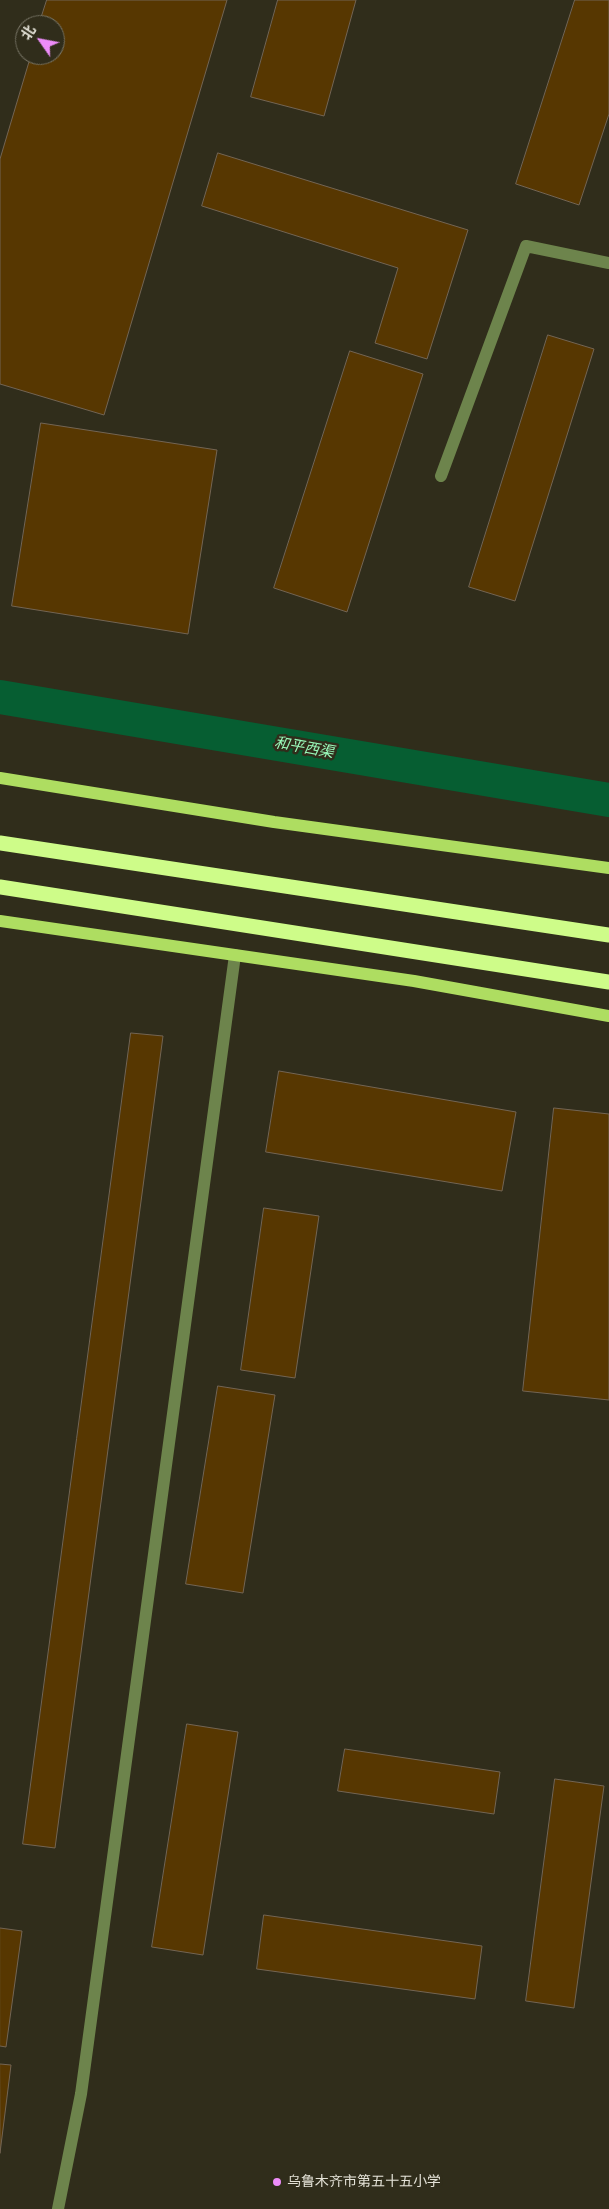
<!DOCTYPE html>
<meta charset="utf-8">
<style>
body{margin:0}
#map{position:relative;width:609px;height:2209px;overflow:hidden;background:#302d1b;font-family:"Open Sans","Noto Sans SC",sans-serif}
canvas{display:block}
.north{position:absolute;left:15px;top:15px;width:50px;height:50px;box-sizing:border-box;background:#302d1b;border:1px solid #787566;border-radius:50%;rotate:303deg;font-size:14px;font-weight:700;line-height:20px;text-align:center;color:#e4e2d7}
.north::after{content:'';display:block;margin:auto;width:18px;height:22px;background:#ed8cf9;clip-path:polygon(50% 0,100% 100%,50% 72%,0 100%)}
</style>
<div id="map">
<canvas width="609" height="2209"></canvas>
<div class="north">北</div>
</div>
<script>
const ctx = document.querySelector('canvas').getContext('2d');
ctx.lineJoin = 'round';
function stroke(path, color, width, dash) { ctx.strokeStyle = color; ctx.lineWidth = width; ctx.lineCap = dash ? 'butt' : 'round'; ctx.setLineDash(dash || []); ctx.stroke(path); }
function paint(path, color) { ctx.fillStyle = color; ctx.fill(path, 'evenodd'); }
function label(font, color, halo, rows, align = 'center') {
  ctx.font = font + ' "Open Sans","Noto Sans SC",sans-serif'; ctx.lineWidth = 5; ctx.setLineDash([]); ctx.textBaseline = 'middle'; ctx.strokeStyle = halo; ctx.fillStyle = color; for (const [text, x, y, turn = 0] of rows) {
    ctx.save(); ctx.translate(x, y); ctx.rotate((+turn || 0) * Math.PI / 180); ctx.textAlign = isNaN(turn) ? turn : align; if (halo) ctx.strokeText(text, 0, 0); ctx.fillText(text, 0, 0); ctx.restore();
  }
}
const canal = new Path2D(`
 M0 697 609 800`);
const building = new Path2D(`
 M47 0H227L104 415 0 384V159L31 55H55V25H39Z
 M278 0H356L324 116 251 97Z
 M575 0H609V114L579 205 516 184Z
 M218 153 468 230 427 359 375 343 398 268 202 206Z
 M548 335 594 349 515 601 469 587Z
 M350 351 423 374 347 612 274 588Z
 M41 423 217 450 188 634 12 606Z
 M131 1033 163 1036 55 1848 23 1844Z
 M279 1071 516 1112 502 1191 266 1152Z
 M554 1108 609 1114V1400L523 1391Z
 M264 1208 319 1216 295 1378 241 1370Z
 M218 1386 275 1395 243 1593 186 1584Z
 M187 1724 238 1732 203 1955 152 1947Z
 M345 1749 500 1772 494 1814 338 1791Z
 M555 1779 604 1786 574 2008 526 2001Z
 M264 1915 482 1946 475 1999 257 1969Z
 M0 1928 22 1931 6 2047 0 2046Z
 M0 2064 11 2065 0 2153Z`);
const minor = new Path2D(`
 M441 476 526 246 609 263
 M58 2209 81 2094 235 955`);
const major = new Path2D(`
 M0 778 274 822 609 868
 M0 921 414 981 609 1016`);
const highway = new Path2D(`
 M0 843 609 935
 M0 887 609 982`);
const markers = [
 [277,2182,5,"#ed8cf9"]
];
const poiNames = [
 ["乌鲁木齐市第五十五小学",287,2182]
];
const waterNames = [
 ["和平西渠",304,748,10]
];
stroke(canal, '#065e32', 34);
paint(building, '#573701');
stroke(building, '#736554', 1);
stroke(minor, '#6d844c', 12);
stroke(major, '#aedd61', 12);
stroke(highway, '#cefc89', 15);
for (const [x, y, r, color] of markers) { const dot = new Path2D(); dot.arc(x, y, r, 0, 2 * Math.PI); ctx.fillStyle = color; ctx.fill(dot); stroke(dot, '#302d1b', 2); }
label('14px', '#e4e2d7', '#302d1b', poiNames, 'left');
label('italic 15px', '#9afabb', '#302d1b', waterNames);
</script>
